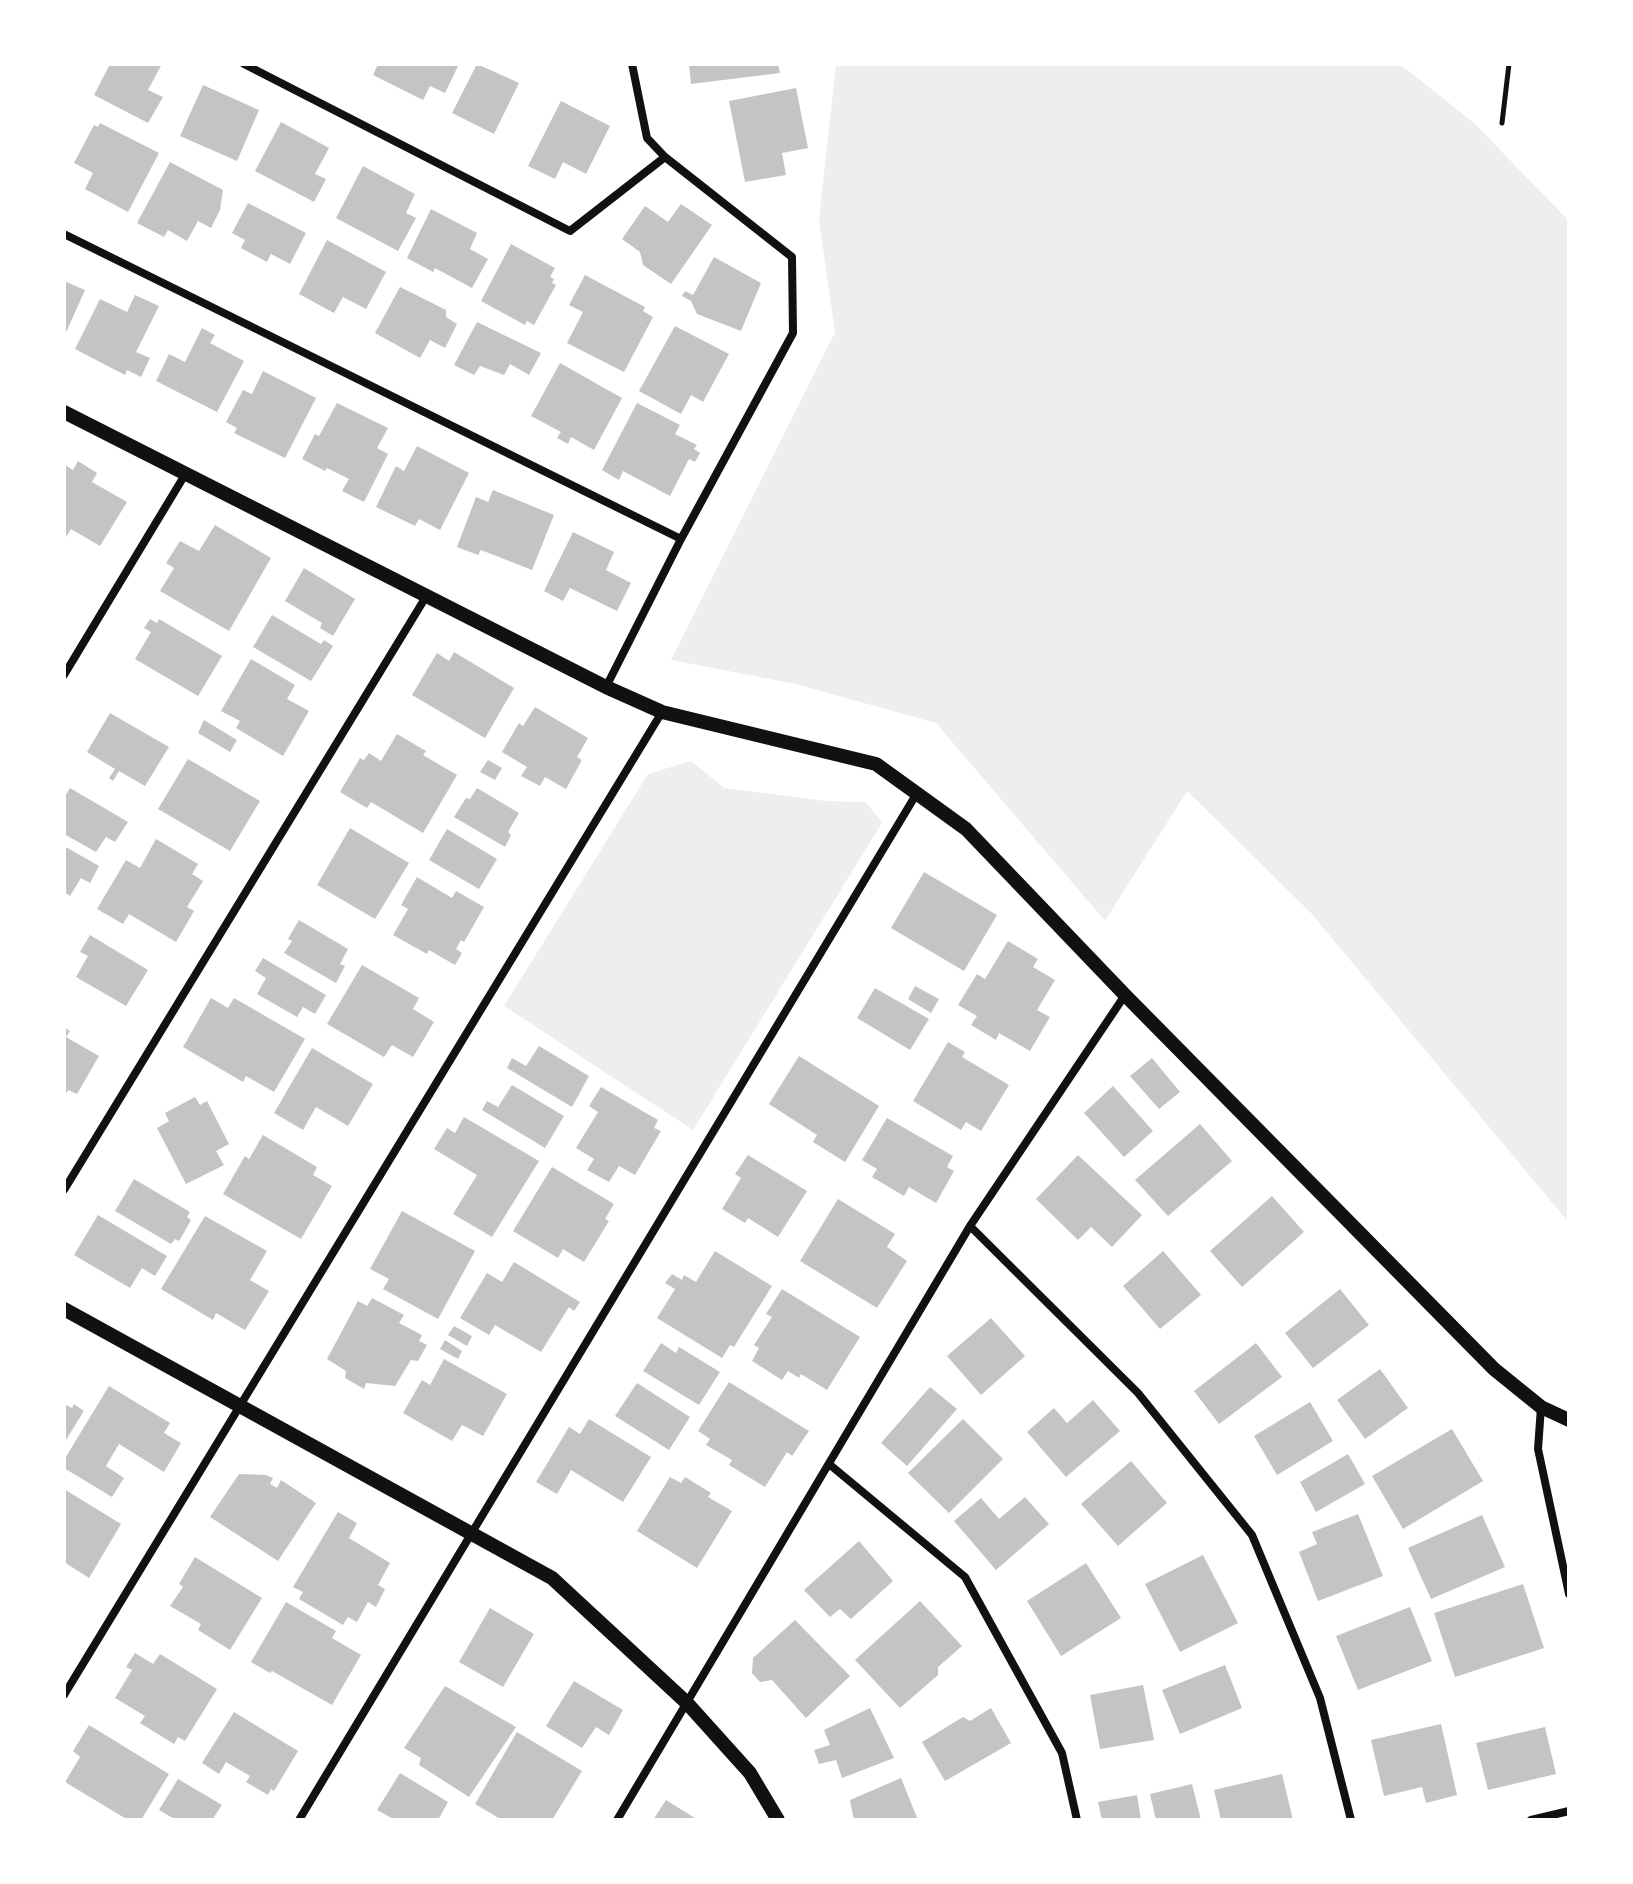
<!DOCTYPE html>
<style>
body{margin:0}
#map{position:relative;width:1633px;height:1884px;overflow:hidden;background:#fff;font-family:"Golos Text",sans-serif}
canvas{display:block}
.frame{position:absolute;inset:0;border:66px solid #fff;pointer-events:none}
</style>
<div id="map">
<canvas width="1633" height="1884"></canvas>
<div class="frame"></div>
</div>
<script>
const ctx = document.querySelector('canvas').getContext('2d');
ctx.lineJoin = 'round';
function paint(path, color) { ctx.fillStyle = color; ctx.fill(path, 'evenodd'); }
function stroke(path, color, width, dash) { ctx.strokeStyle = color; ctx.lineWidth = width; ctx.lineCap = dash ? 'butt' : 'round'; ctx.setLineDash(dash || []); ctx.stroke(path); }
const green = new Path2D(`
 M836 64H1400L1474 123 1569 221V1223L1311 913 1187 791 1105 921 936 723 796 684 671 660 835 332 819 220Z
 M691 761 724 788 825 801 866 802 882 823 693 1130 504 1006 648 774Z`);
const building = new Path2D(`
 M110 64H162L148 90 163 97 148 123 94 95Z
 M378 64H459L445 93 430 86 423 100 373 75Z
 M477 64 519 83 494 134 452 113Z
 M689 64H778L780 73 691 84Z
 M203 85 259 110 237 161 180 136Z
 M796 88 808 148 782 153 786 175 745 182 729 101Z
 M561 101 610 126 586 174 563 162 555 179 528 166Z
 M281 122 329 148 315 174 326 179 314 202 255 171Z
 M100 123 159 153 128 212 85 189 93 173 74 163 94 125 98 127Z
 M170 162 223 190 220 210 211 228 198 221 187 241 168 230 164 237 137 223Z
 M363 166 415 194 406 213 416 218 398 251 336 218Z
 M248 203 306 233 290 264 271 254 267 262 241 248 245 240 232 233Z
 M681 204 712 225 671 284 643 265 640 252 622 239 645 206 668 222Z
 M431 209 477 233 470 249 488 259 472 288 435 268 433 272 407 258Z
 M327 240 386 272 366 309 343 297 334 313 299 294Z
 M511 244 555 268 550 277 554 279 552 283 556 285 534 325 527 321 525 325 481 301Z
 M714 257 761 283 741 331 697 314 691 301 682 296 685 291 693 295Z
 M585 275 645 307 643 311 653 317 624 372 567 343 583 312 569 305Z
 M64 281 85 290 64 337Z
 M400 287 446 310V317L457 324 445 348 430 340 420 358 375 333Z
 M135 295 159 306 136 352 150 358 141 377 127 370 125 375 75 349 100 299 127 312Z
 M477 322 541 353 529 375 510 364 504 375 480 366 474 375 454 365Z
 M675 326 729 354 703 402 691 395 681 414 639 391Z
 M202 328 215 335 210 343 244 361 217 412 156 381 169 354 185 362Z
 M560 363 622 398 594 450 571 437 568 444 557 438 561 432 531 416Z
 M263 371 316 398 285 458 234 433 237 428 226 422 243 390 252 394Z
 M337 403 388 428 377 448 388 454 364 502 342 491 349 479 327 468 325 471 302 459 315 434 319 436Z
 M637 403 680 425 675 434 697 445 694 449 700 453 695 462 689 459 670 496 623 471 619 480 602 470Z
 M417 446 469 473 440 530 419 519 415 526 376 507 396 466 404 471Z
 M78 461 97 473 92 482 127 502 100 546 71 529 66 537 64 536V468L65 465 73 470Z
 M493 490 554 515 532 570 481 550 478 555 457 547 476 497 488 502Z
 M215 525 271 558 229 631 160 591 174 568 166 563 180 541 199 551Z
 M573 532 614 552 606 570 631 583 617 611 570 588 563 601 544 591Z
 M304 568 355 599 333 636 320 628 322 623 285 601Z
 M272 615 321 644 324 640 333 646 311 681 253 647Z
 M150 619 157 623 159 619 222 656 198 696 135 659 151 632 144 628Z
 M454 652 514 688 485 738 412 695 437 653 449 661Z
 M251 659 295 685 287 699 309 711 283 756 236 728 240 721 221 711Z
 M535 707 588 738 577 757 582 760 566 789 545 777 540 786 521 776 527 767 502 752 519 723 523 726Z
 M110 713 169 747 145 786 119 771 113 781 109 778 115 769 87 752Z
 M204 720 237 740 230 752 198 733Z
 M397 734 426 751 423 755 457 775 423 833 371 802 367 808 340 792 360 758 364 760 369 753 381 761Z
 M188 759 260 801 230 851 158 809Z
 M488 760 502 768 495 780 480 772Z
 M70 788 128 822 115 842 106 837 96 852 64 834V798Z
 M477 788 519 813 508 832 511 835 505 847 454 817 466 798 470 799Z
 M350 828 409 863 375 919 317 885Z
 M447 829 497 859 479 889 429 860Z
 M156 839 198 864 192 874 203 881 187 907 194 911 176 942 129 914 123 924 97 909 126 860 140 868Z
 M64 846 99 866 90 883 81 878 70 896 64 892Z
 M924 872 997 915 964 971 891 928Z
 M417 877 452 898 456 891 484 907 464 942 461 940 456 949 462 953 455 965 429 950 427 954 393 935 408 909 401 905Z
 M299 920 348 949 340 964 345 966 336 983 284 953 292 941 288 939Z
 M90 935 148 970 126 1006 76 977 88 956 80 952Z
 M1008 941 1038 959 1033 967 1055 980 1037 1010 1050 1017 1030 1051 999 1033 996 1040 971 1025 977 1016 958 1005 977 974 985 979Z
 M263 958 326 995 315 1014 303 1007 297 1017 257 994 266 978 255 971Z
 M362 965 419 998 413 1009 434 1022 413 1057 392 1045 384 1057 327 1024Z
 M915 986 939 999 931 1013 908 999Z
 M875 988 929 1019 910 1050 857 1018Z
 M211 998 228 1008 234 998 305 1039 274 1092 246 1076 243 1082 183 1047Z
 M64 1027 70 1031 66 1037 99 1056 77 1094 68 1090 64 1097Z
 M948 1042 965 1052 962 1057 1009 1085 981 1131 966 1122 961 1130 913 1101Z
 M539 1046 589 1076 572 1107 507 1068 512 1058 526 1066Z
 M312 1048 373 1084 348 1126 316 1107 303 1130 274 1113Z
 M799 1056 879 1106 845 1162 813 1142 817 1135 769 1104Z
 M1152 1058 1180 1092 1159 1109 1130 1076Z
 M512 1085 564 1116 545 1148 482 1110 487 1101 498 1107Z
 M1113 1086 1153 1131 1124 1157 1084 1113Z
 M601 1087 658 1120 654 1128 661 1131 635 1175 619 1166 609 1182 587 1170 594 1159 576 1148 598 1112 589 1106Z
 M195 1097 200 1105 207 1101 229 1144 216 1151 224 1165 186 1184 157 1128 169 1121 165 1113Z
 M464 1117 539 1161 492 1237 453 1214 477 1175 434 1149 447 1128 455 1133Z
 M887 1118 953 1156 947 1167 954 1171 936 1203 909 1187 904 1196 872 1177 877 1169 862 1160Z
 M1200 1124 1232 1161 1168 1216 1135 1180Z
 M263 1135 317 1167 313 1175 332 1186 301 1239 223 1194 245 1156 249 1159Z
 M748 1155 807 1191 778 1237 748 1218 745 1223 722 1209 741 1178 735 1174Z
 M1078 1155 1142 1215 1112 1247 1091 1227 1078 1240 1036 1199Z
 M552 1167 614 1204 605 1219 609 1221 584 1262 563 1249 558 1258 513 1231Z
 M134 1179 190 1212 187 1217 191 1220 179 1241 175 1239 171 1244 115 1211Z
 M1272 1196 1304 1232 1242 1287 1210 1251Z
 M838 1199 895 1234 887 1247 907 1261 877 1308 800 1261Z
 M402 1211 475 1251 438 1319 383 1289 389 1279 370 1269Z
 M98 1215 167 1256 155 1276 142 1268 130 1288 74 1255Z
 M205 1216 267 1251 250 1280 269 1291 245 1330 216 1313 213 1320 161 1289Z
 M715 1251 772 1286 734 1347 730 1345 722 1358 657 1318 675 1289 665 1283 672 1274 682 1280 684 1275 696 1282Z
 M1163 1251 1201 1295 1160 1329 1123 1286Z
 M514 1262 580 1302 574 1311 569 1307 541 1352 495 1325 489 1335 460 1318 487 1273 502 1282Z
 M782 1289 860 1337 827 1390 801 1374 799 1378 788 1371 782 1380 752 1361 759 1348 754 1345 772 1317 766 1314Z
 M1340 1289 1369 1325 1313 1368 1285 1333Z
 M372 1298 404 1315 399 1323 422 1335 419 1341 427 1345 418 1361 411 1360 395 1386 366 1383 364 1389 345 1378 346 1371 327 1359 358 1301 367 1306Z
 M991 1318 1025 1356 981 1395 947 1356Z
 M454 1326 472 1336 467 1346 448 1335Z
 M445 1340 462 1351 458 1359 440 1349Z
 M661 1343 676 1353 679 1347 720 1372 699 1405 643 1371Z
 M1256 1343 1282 1377 1219 1424 1194 1391Z
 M444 1359 507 1394 483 1436 462 1425 452 1441 403 1413 422 1380 430 1385Z
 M1380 1369 1408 1408 1365 1439 1337 1400Z
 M729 1382 809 1431 792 1456 787 1452 765 1487 729 1465 732 1460 706 1445 710 1439 698 1431Z
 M637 1383 690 1417 669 1450 615 1416Z
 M109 1386 170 1423 164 1433 181 1443 164 1472 119 1444 106 1466 124 1478 112 1497 64 1468V1460Z
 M930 1387 957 1409 907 1466 881 1443Z
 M1093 1400 1120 1431 1066 1477 1027 1432 1054 1408 1067 1423Z
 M1310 1402 1333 1441 1277 1475 1254 1436Z
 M64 1404 72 1408 74 1404 84 1411 64 1443Z
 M589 1419 651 1457 623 1502 571 1470 557 1494 536 1482 569 1427 580 1434Z
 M963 1419 1003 1459 949 1513 908 1473Z
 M1452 1429 1483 1481 1403 1529 1372 1476Z
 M1348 1454 1365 1484 1316 1512 1300 1482Z
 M1131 1461 1167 1503 1118 1546 1081 1504Z
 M239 1474 266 1475 273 1478 270 1484 277 1488 281 1480 316 1503 278 1561 210 1517Z
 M670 1477 681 1483 685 1477 711 1493 708 1497 732 1511 697 1568 637 1531Z
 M64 1489 121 1524 89 1578 64 1562Z
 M1025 1497 1049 1524 996 1570 954 1521 981 1498 999 1519Z
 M338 1512 357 1523 349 1538 390 1563 378 1585 385 1589 376 1607 368 1602 357 1622 348 1617 343 1625 299 1599 303 1592 293 1587Z
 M1358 1514 1383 1576 1318 1601 1299 1552 1317 1544 1312 1532Z
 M1482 1515 1505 1567 1431 1599 1408 1548Z
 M859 1541 893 1581 851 1619 840 1609 830 1617 804 1590Z
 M1203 1555 1238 1623 1180 1652 1145 1584Z
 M195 1557 262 1598 230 1650 198 1630 201 1624 170 1606 183 1587 179 1584Z
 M1086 1563 1121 1618 1061 1656 1027 1601Z
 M1523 1584 1544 1648 1455 1677 1434 1613Z
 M920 1601 962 1646 938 1667V1675L900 1708 855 1660Z
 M286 1602 336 1631 332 1638 361 1655 332 1705 272 1671 270 1673 251 1662Z
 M1410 1607 1432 1661 1358 1690 1336 1636Z
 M490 1608 534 1634 503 1687 459 1662Z
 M795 1620 850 1676 806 1718 772 1680 760 1682 752 1673 753 1658Z
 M135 1653 153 1664 160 1654 217 1689 185 1741 178 1737 174 1744 140 1723 145 1716 115 1698 132 1670 126 1667Z
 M1225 1665 1242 1708 1180 1734 1162 1690Z
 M574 1681 623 1710 609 1735 596 1727 582 1748 546 1726Z
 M1143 1685 1154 1740 1100 1749 1090 1695Z
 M445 1686 516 1727 469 1797 419 1765 421 1758 404 1748Z
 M870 1708 894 1758 842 1778 836 1760 819 1764 814 1750 830 1745 824 1730Z
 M991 1708 1011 1743 945 1781 922 1742 963 1717 970 1721Z
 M234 1712 298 1751 274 1791 271 1789 268 1795 246 1782 250 1776 226 1762 219 1774 202 1763Z
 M1441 1724 1457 1795 1426 1803 1422 1787 1384 1796 1371 1740Z
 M89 1725 169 1774 141 1820H128L65 1782 80 1757 73 1751Z
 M1545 1727 1556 1774 1488 1790 1476 1743Z
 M517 1732 582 1771 552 1820H502L475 1804Z
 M400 1773 448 1802 438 1820H395L377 1810Z
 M1282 1774 1293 1820H1221L1214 1790Z
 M901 1778 918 1820H854L850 1800Z
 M178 1779 222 1805 212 1820H176L159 1810Z
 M1192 1784 1201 1820H1156L1150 1794Z
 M1137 1795 1141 1820H1102L1098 1802Z
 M666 1800 698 1820H653Z`);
const path = new Path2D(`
 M1502 123 1509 64`);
const minor = new Path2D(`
 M244 64 570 231 665 157
 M64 234 681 539
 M64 675 186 473
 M606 687 681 539 793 333 792 257 665 157 647 138 632 64
 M64 1190 427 595
 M970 1226 1138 1393 1252 1535 1320 1698 1351 1820
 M1541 1407 1538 1449 1569 1594
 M829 1464 965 1577 1062 1753 1077 1820
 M64 1695 662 712
 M299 1820 917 793
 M617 1820 970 1226 1125 995
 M1531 1820 1569 1811`);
const tertiary = new Path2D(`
 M64 412 606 687 662 712 876 764 966 829 1125 995 1494 1369 1541 1407 1569 1420
 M64 1309 552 1578 687 1703 750 1773 778 1820`);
paint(green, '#eee');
paint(building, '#c4c4c4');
stroke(path, '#111', 5);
stroke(minor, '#111', 8);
stroke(tertiary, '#111', 14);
</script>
